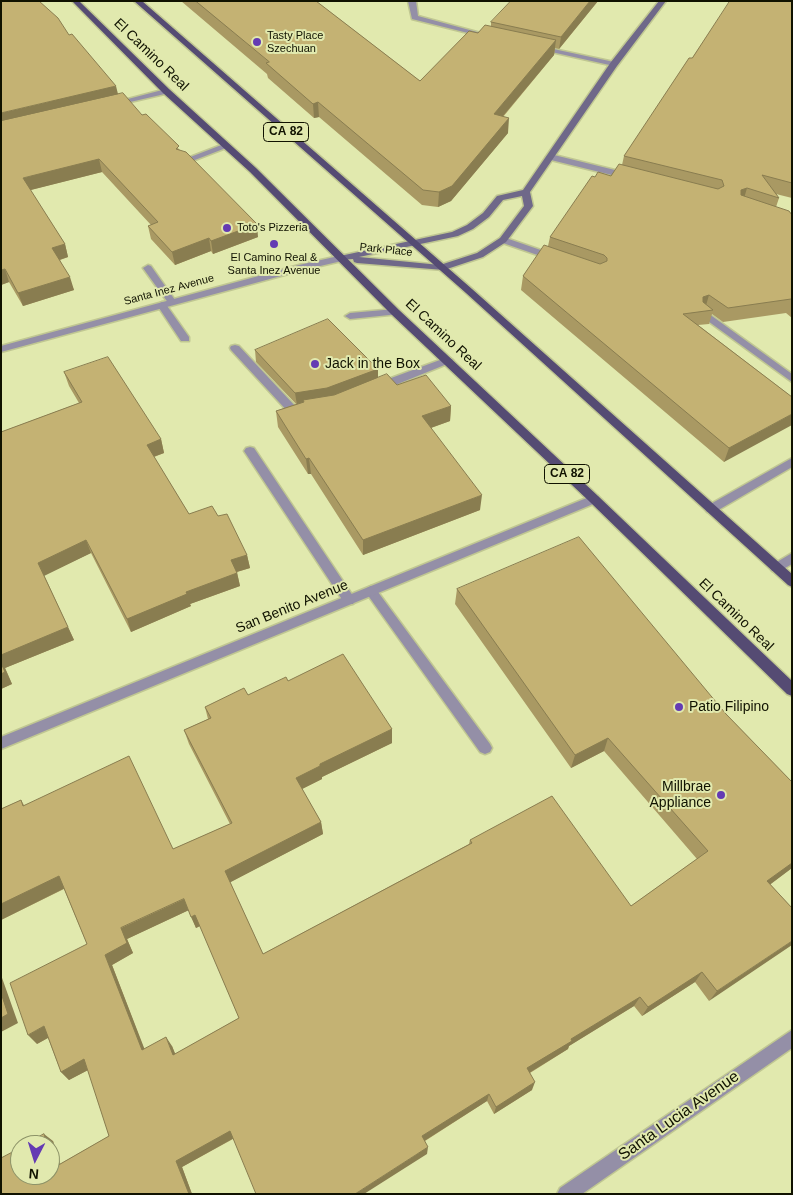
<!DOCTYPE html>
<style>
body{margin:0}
#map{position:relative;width:793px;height:1195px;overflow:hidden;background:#e1e9ae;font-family:Helvetica,sans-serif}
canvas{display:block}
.frame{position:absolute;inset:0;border:2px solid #101200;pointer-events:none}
.north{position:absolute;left:10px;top:1135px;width:50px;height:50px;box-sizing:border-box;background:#e1e9ae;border:1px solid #8d9368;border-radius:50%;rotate:185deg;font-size:14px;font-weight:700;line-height:20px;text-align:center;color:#101200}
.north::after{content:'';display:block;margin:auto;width:18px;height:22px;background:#643bb3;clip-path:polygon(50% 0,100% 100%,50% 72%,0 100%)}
</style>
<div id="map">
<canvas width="793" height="1195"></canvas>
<div class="frame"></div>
<div class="north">N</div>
</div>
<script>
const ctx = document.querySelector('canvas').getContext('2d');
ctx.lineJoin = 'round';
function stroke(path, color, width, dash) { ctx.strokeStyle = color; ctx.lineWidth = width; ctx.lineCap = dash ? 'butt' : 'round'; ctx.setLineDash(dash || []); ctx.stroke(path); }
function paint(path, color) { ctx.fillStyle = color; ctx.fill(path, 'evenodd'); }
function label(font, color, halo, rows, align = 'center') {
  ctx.font = font + ' Helvetica,sans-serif'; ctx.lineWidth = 4; ctx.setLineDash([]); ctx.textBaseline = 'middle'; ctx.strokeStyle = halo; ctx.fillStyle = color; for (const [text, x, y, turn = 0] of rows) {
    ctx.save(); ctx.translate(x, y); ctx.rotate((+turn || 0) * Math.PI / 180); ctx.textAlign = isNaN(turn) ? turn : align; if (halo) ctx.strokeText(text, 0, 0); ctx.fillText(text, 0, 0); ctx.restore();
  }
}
const lane = new Path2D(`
 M408 1H416L418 16 488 35 484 37 412 19Z
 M535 45 614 62 618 64 614 66 538 49 534 47Z
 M224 144 231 146 187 163 180 161Z
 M550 154 631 174 632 176 628 179 547 159 546 157Z
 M503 237 558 256 560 258 558 260H552L500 242 498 240Z
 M148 265 151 266 175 300V304H169L143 268Z
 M162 302 165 303 189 337V341H181L157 305Z
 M395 309 400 312 399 314 350 319 345 316 350 313Z
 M705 311 792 374V382L701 316V312Z
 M235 345 239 346 296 407 309 406 310 409 309 412 294 415 290 414 231 350 230 348 231 346Z
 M448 357 453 360 452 362 383 390 379 391 374 387 375 384Z
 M250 447 254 448 353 596 355 600 353 604H345L246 454 244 451 246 448Z
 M792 458V467L715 512H707L705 509 707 506Z
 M792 553V564L780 571H772L770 568 772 565Z
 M371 586 375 588 490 744 492 748 490 752 485 754 480 752 367 594 365 591 367 588Z`);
const street = new Path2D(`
 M166 89 170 91 169 93 113 106 109 104Z
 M343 255 346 256V260L303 270 1 352V346L299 265Z
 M594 495 598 496 600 499 598 502 1 749V737Z
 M792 1030V1048L582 1194H557L560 1188Z`);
const secondary = new Path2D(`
 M659 1H666L617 66 530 192 533 206 506 242 483 257 444 270 357 263 354 262 353 259 340 260V256L452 232 467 225 483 213 497 196 523 190 611 62ZM522 196 524 206 500 238 477 253 440 265 359 257 458 236 473 229 489 217 503 200Z`);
const primary = new Path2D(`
 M72 1H79L169 89 256 168 399 310 598 496 792 681V696L787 694 590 502 391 314 250 172 163 93Z
 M134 1H142L472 289 792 574V587L788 585 466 293Z`);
const wall = new Path2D(`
 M181 1H316L420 81 478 33 491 26V22L598 1 559 49 555 48 554 55 503 117 508 133 451 201 438 207 422 205 319 117 314 118 268 78 267 74Z
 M792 1V198L776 194 779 198 776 207 792 215V318L786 313 723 322 712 314 709 324 698 325 792 397 724 462 521 290 523 276 548 246 550 237 595 177 611 176 622 165 624 156 692 58Z
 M69 35 118 94 180 150 258 237 213 254 211 251 175 265 151 239 148 226 151 225 102 172 30 190 65 244 68 257 60 260 74 290 23 306 9 282 1 285Z
 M255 350 378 378 451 406 450 421 431 428 480 510 363 555 311 474H308L278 427 276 411 296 404 256 362Z
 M64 372 161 439 164 453 154 457 189 514 218 516 247 555 250 568 237 572 240 586 190 604 191 606 131 632 91 553 44 575 74 640 5 668 12 684 1 689V432L79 403 69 386Z
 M457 589 726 714 792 782V868L770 884 792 908 709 1001 695 982 642 1016 634 1006 569 1046 568 1049 530 1073 532 1090 494 1114 487 1101 425 1141 427 1154 233 1139 182 1167 192 1194H1L53 1141 60 1164 109 1136 88 1070 69 1080 61 1072 48 1038 37 1044 87 944 64 889 1 920V809L21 800 24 805 173 849 230 824 189 744 184 730 208 719 205 707 248 695 288 681 392 729V743L322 777V779L302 789 321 822 323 834 230 882 263 954 469 844 470 840 631 906 697 859 604 751 571 768 455 604ZM189 910 196 928 200 926 239 1018 175 1054 172 1046 144 1049 112 965 133 953 127 939Z`);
const shadedWall = new Path2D(`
 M590 1H598L559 49 561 37Z
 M556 40 554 55 492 129 494 114Z
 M116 86 119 98 1 126V113Z
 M318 102 319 117 314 118 313 104Z
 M509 118 508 133 451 201 438 207 439 192Z
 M99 159 102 172 27 191 23 178Z
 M747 188 743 202 737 204 741 190Z
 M257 224 258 237 213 254 211 241Z
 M209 238 211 251 175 265 172 252Z
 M65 244 68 257 56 261 52 248Z
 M5 269 9 282 1 285V270Z
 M70 277 74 290 23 306 18 293Z
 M709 295 705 309 700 311 703 297Z
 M378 369V381L328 400H303V404L297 405 295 393Z
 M451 406 450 421 422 431V416Z
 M792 414V425L724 462 729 448Z
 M161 439 164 453 150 458 147 445Z
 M309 458 311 474H308L306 459Z
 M482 495 480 510 363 555V540Z
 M86 540 91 553 44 576 38 563Z
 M247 555 250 568 233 573 231 560Z
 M237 573 240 586 190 604 191 606 131 632 127 619 186 592Z
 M68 627 74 640 5 668 12 684 1 689V655Z
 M392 729V743L322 777V779L298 791 296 778 320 764Z
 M608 738 604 751 571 768 575 755Z
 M321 822 323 834 229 883 225 871Z
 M792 863V868L759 893 767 881Z
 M59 876 67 887 1 920V904Z
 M184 899 189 910 127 939 133 953 112 965 148 1058 142 1050 105 955 121 928Z
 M195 915 200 926 196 928 191 917Z
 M792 941V945L709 1001 717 991Z
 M702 972 695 982 642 1016 648 1007Z
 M1 975 18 1023 1 1032Z
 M640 997 634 1006 569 1046 568 1049 524 1076 527 1068 571 1039Z
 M44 1026 53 1035 37 1044 28 1035Z
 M166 1037 172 1046 179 1063 173 1055Z
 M84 1059 92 1068 69 1080 61 1072Z
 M535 1082 532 1090 494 1114 496 1107Z
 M489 1094 487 1101 421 1143 422 1136Z
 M230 1131 234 1138 182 1167 192 1194H189L176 1161Z
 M44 1134 53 1141 63 1173 55 1167 50 1153V1145H47Z
 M428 1147 427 1154 364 1194H355Z`);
const building = new Path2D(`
 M1 1H39L58 18 69 35 72 34 116 86 1 113Z
 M196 1H316L420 81 469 31 478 33 485 25 556 40 494 114 509 118 452 186 439 192 423 190 318 102 313 104 266 63 269 62Z
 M511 1H590L561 37 491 22Z
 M730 1H792V183L762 175 779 198 747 188 741 190V195L789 211 792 215V300L791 299 728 308 709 295 703 297V302L713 310 683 314 792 397V414L729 448 523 276 544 245 600 264 607 261V258L604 255 550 237 592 176 595 177 598 172 611 176 619 164 718 189 724 186 722 180 624 156 689 58H692Z
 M123 93 142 115 146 114 179 146 176 149 186 152 257 224 211 241 209 238 172 252 148 226 158 222 99 159 23 178 65 244 52 248 70 277 18 293 5 269 1 270V121Z
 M328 319 378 369 327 388 295 393 255 350Z
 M108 357 161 439 147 445 189 514 212 506 218 516 227 514 247 555 231 560 237 573 186 592 187 594 127 619 86 540 38 563 68 627 1 655V432L82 402 64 372Z
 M387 374 397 385 426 375 451 406 422 416 482 495 363 540 309 458 306 459 276 411 304 402 303 400 334 395Z
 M579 537 726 714 792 782V863L767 881 792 908V941L717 991 702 972 648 1007 640 997 571 1039 572 1041 527 1068 535 1082 496 1107 489 1094 422 1136 428 1147 355 1194H256L230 1131 176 1161 189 1194H1V1158L20 1148V1175H50V1153L55 1167 109 1136 84 1059 61 1072 44 1026 28 1035 10 983 87 944 59 876 1 904V809L21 800 23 806 129 756 173 849 232 823 184 730 211 718 205 707 244 688 248 695 286 677 288 681 343 654 392 729 320 764V766L296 778 321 822 225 871 263 954 472 843 470 840 552 796 631 906 708 851 608 738 575 755 457 589ZM184 899 191 917 195 915 239 1018 173 1055 166 1037 142 1050 105 955 127 943 121 928Z
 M1 663 5 672 1 674Z
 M1 993 8 1014 1 1018Z
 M44 1134 47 1145H25Z`);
const markers = [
 [257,42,5,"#643bb3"],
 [227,228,5,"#643bb3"],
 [274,244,5,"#643bb3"],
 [315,364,5,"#643bb3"],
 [679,707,5,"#643bb3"],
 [721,795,5,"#643bb3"]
];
const farPoinames = [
 ["Tasty Place",267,36],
 ["Szechuan",267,49],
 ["Toto's Pizzeria",237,228],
 ["El Camino Real &",274,258,"center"],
 ["Santa Inez Avenue",274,271,"center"]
];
const farStreetnames = [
 ["Park Place",386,250,6],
 ["Santa Inez Avenue",169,290,-15]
];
const shields = [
 [286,132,45],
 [567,474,45]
];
const shieldNames = [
 ["CA 82",286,132],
 ["CA 82",567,474]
];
const streetNames = [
 ["El Camino Real",151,55,44],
 ["El Camino Real",443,335,43],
 ["San Benito Avenue",292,607,-22],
 ["El Camino Real",736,615,44]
];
const poiNames = [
 ["Jack in the Box",325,364],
 ["Patio Filipino",689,707],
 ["Millbrae",711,787,"right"],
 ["Appliance",711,803,"right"]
];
const nearStreetnames = [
 ["Santa Lucia Avenue",679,1116,-35]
];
stroke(lane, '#c0c792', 3);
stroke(street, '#c0c792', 3);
stroke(secondary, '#c0c792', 3);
stroke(primary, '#c0c792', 3);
paint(lane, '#948fa7');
paint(street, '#948fa7');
paint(secondary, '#6f6889');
paint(primary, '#554b73');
paint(wall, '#a99963');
paint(shadedWall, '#897d50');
paint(building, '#c4b273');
stroke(building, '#897d50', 1);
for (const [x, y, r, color] of markers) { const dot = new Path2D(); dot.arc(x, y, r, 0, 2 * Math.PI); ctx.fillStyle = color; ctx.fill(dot); stroke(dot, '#e1e9ae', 2); }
label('11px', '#101200', '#e1e9ae', farPoinames, 'left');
label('11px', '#101200', '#e1e9ae', farStreetnames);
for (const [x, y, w] of shields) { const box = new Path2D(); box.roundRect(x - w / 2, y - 9.5, w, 19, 4); ctx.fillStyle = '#e1e9ae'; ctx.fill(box); stroke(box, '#101200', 1); }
label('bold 12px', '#101200', null, shieldNames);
label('14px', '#101200', '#e1e9ae', streetNames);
label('14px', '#101200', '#e1e9ae', poiNames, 'left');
label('16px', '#101200', '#e1e9ae', nearStreetnames);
</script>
